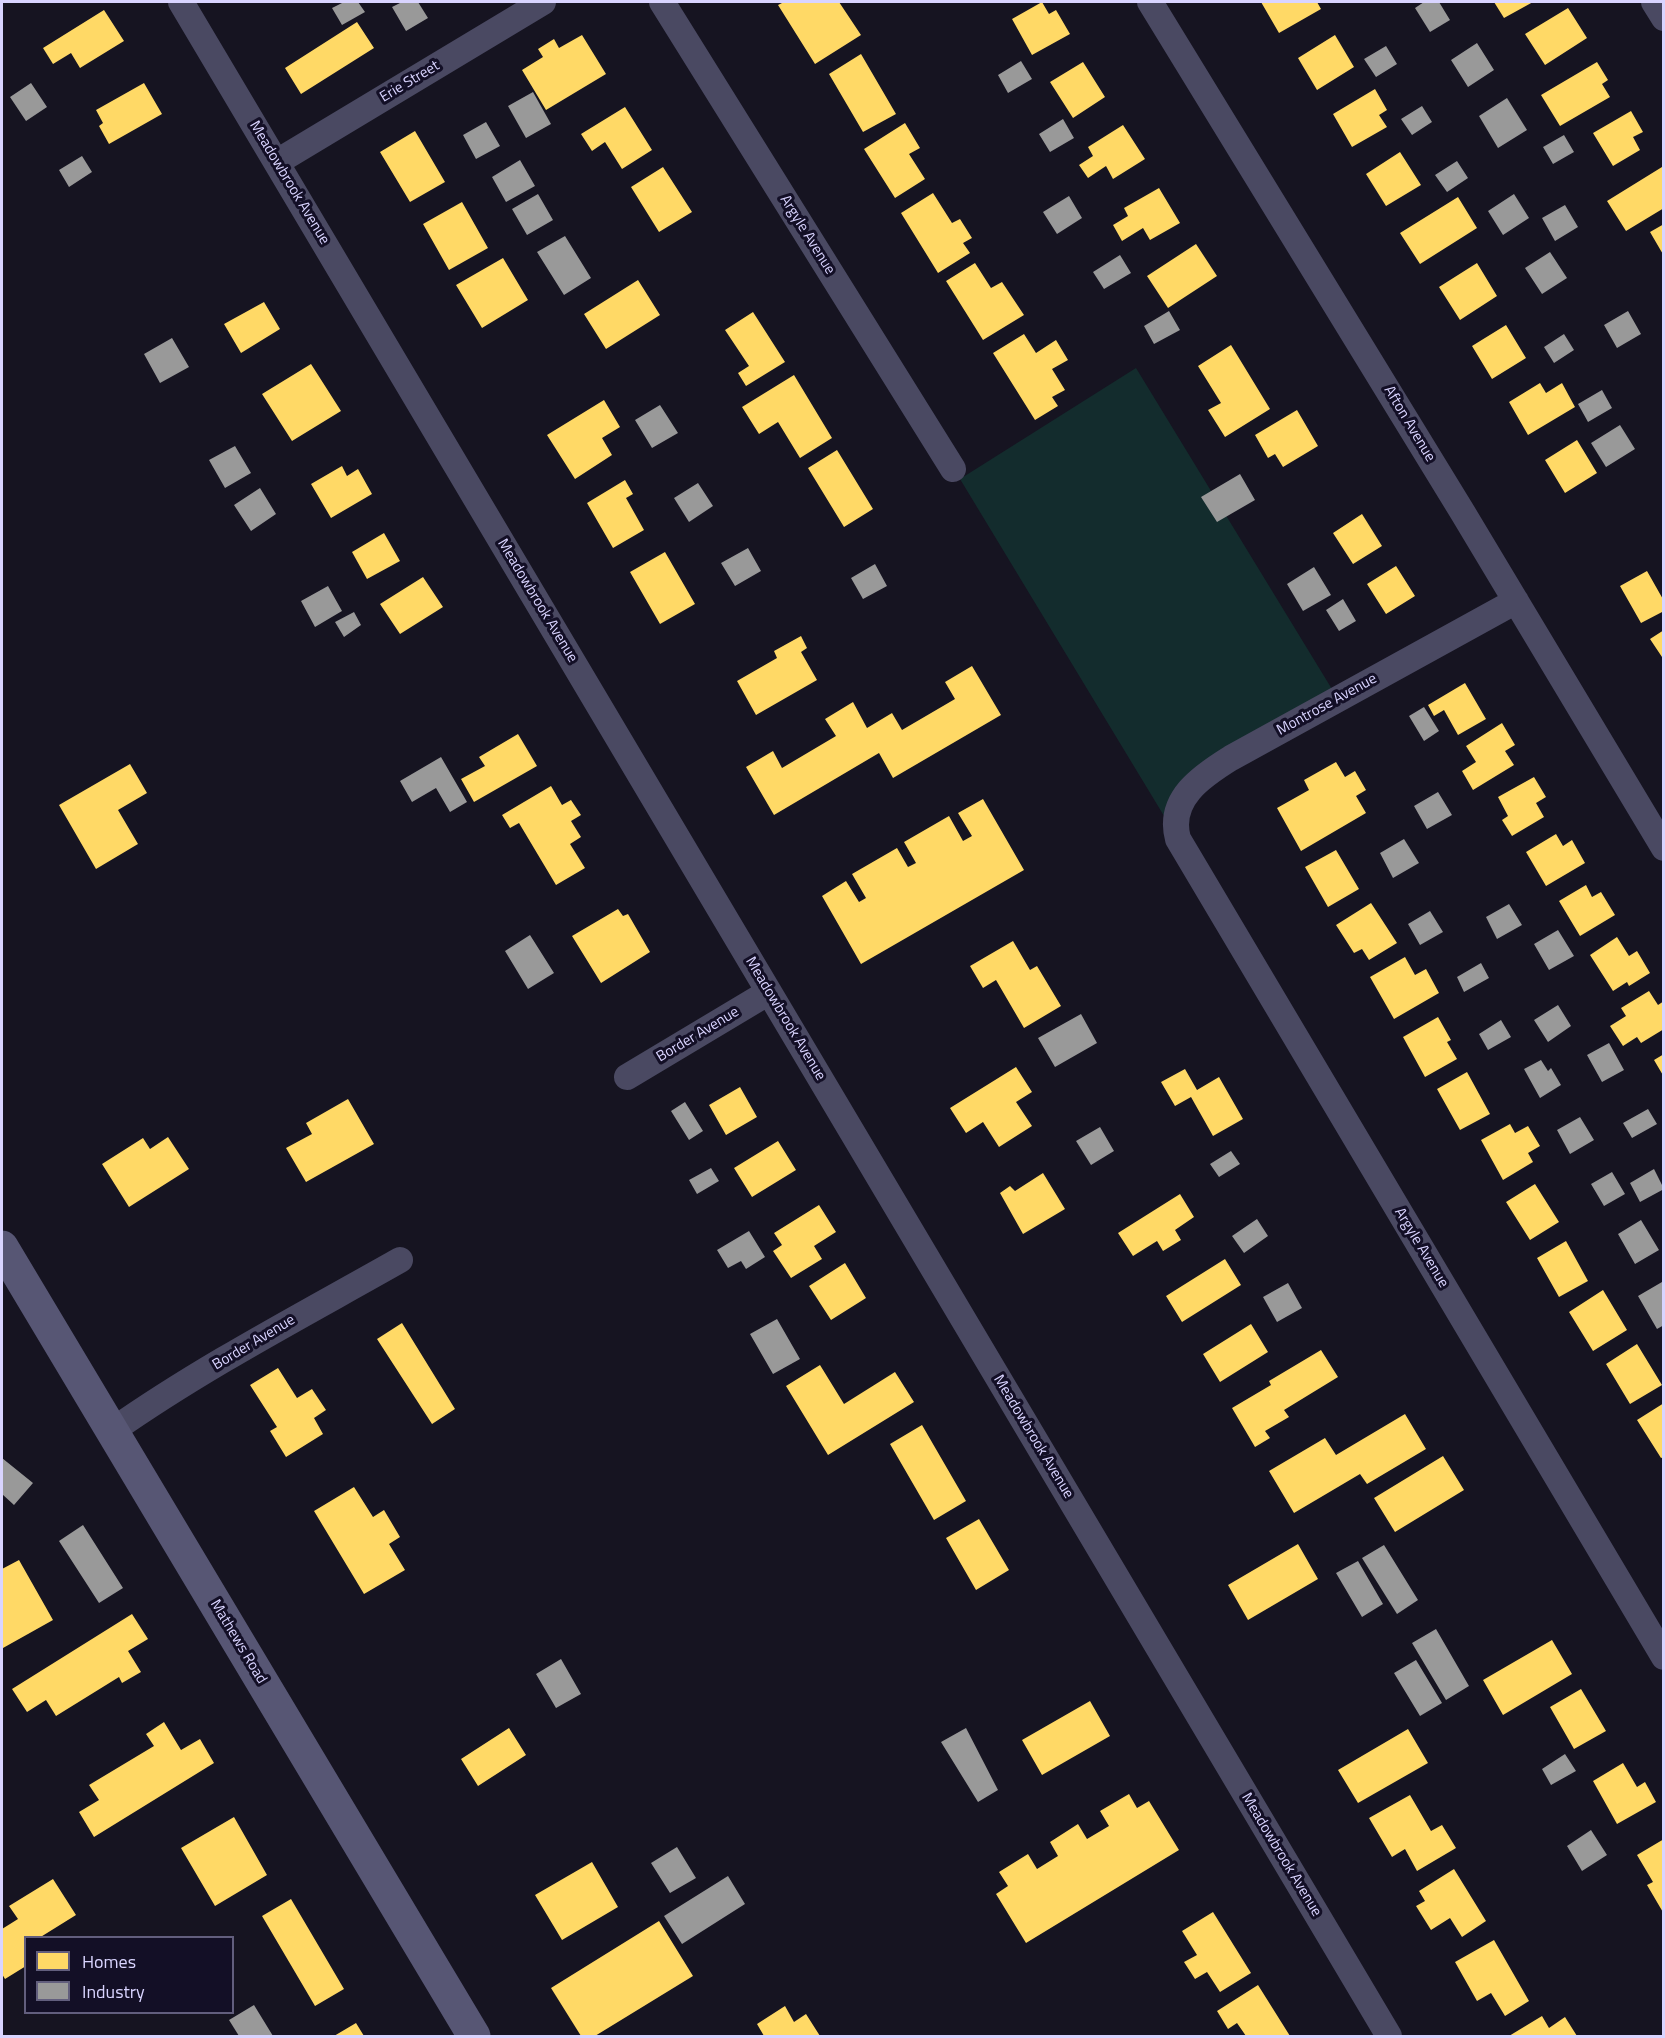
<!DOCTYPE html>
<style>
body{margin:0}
#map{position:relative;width:1665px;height:2038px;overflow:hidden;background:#161421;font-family:"Titillium Web",sans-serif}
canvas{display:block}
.frame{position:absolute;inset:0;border:3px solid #d9d4ff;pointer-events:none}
.legend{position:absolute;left:24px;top:1936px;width:210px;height:78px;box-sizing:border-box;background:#130f26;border:2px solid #625e7d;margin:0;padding:8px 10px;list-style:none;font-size:18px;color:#d9d4ff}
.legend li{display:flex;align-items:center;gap:12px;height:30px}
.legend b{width:30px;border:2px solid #625e7d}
</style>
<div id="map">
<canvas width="1665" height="2038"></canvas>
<div class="frame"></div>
<ul class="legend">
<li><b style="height:16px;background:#ffd966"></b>Homes</li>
<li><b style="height:16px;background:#999"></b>Industry</li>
</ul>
</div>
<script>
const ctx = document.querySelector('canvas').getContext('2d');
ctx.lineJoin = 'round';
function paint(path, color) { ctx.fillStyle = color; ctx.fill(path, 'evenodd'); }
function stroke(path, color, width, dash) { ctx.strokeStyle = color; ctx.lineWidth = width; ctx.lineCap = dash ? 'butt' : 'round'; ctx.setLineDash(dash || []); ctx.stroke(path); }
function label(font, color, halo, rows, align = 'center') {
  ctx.font = font + ' "Titillium Web",sans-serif'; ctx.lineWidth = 6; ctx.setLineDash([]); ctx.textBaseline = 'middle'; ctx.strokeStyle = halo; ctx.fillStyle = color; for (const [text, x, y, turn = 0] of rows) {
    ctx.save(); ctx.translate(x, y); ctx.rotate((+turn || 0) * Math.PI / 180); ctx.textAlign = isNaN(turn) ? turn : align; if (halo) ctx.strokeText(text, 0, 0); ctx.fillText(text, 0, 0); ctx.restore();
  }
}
const green = new Path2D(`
 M1136 368 1338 699 1200 778 1178 839 960 479Z`);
const homes = new Path2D(`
 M784 2H839L861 35 815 64 778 5Z
 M1042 2 1049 14 1056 10 1070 34 1032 55 1012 19Z
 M1261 2H1317L1321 9 1279 33Z
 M1494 2H1533L1504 18Z
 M1568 8 1587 38 1545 65 1525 34Z
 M104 10 124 41 80 68 71 53 53 64 43 48Z
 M357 22 374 48 301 94 285 68Z
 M582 35 606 74 546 110 522 70 543 57 538 49 554 39 559 48Z
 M1335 35 1354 67 1317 90 1298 58Z
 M861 54 896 114 863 132 829 74Z
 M1083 62 1105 97 1073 118 1050 82Z
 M1597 62 1608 80 1602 84 1610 97 1560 126 1541 95Z
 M144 83 162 114 109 144 99 126 103 123 96 110Z
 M1375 89 1387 110 1379 115 1387 127 1352 147 1333 114Z
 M625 107 652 150 622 169 605 142 592 151 581 134Z
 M1631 111 1643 132 1633 137 1640 150 1613 166 1593 133Z
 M905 123 920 148 909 154 925 179 895 198 864 149Z
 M1123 125 1145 159 1113 179 1106 166 1088 178 1079 165 1093 156 1088 147Z
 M415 131 445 182 410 202 380 152Z
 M1400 152 1421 185 1386 206 1366 174Z
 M663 167 692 212 659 232 631 187Z
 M1662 167 1664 169V208L1626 231 1607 201Z
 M1159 188 1180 223 1150 240 1143 228 1122 241 1113 225 1128 216 1124 208Z
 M933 193 952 223 960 219 972 238 963 243 970 253 938 273 901 213Z
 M1458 197 1477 228 1420 264 1400 233Z
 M462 202 488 248 449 270 423 224Z
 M1664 224V256L1650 232Z
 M1196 244 1217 276 1168 308 1147 276Z
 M503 258 528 300 482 328 456 285Z
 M975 263 991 288 1002 282 1024 315 983 340 946 281Z
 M1477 263 1497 296 1460 320 1439 287Z
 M638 280 660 315 606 349 584 314Z
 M264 302 280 329 241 353 224 324Z
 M753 312 785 362 746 386 738 373 749 366 725 330Z
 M1506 325 1526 358 1492 379 1472 346Z
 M1024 334 1036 353 1056 340 1068 360 1052 369 1065 390 1052 397 1058 406 1035 420 993 353Z
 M1231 345 1270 409 1225 437 1208 410 1221 403 1198 366Z
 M311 364 341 411 292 441 262 394Z
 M794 375 832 438 800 458 778 422 759 434 742 407Z
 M1540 383 1546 393 1562 383 1575 407 1528 435 1509 402Z
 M604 400 620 427 602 438 612 455 575 479 547 435Z
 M1297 410 1318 446 1283 467 1275 454 1268 458 1255 435Z
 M1577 440 1597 473 1565 493 1545 460Z
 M837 450 873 509 844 527 808 468Z
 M342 466 347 476 358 469 372 494 331 518 311 484Z
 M625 480 633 494 626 498 644 530 613 548 587 503Z
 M1362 514 1382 546 1353 564 1333 533Z
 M384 533 400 561 367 579 352 552Z
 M665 552 695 604 660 624 630 572Z
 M1396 566 1415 596 1386 614 1367 584Z
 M1647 571 1664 601V611L1641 623 1620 586Z
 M423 577 443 607 400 634 380 604Z
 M1664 630V660L1650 639Z
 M801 636 807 648 801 652 817 680 756 715 737 681 777 658 774 651Z
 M972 666 1001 715 893 778 879 753 774 815 746 767 773 751 782 768 836 736 825 719 853 702 867 728 892 713 902 730 955 699 945 682Z
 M1465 683 1486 719 1458 735 1444 710 1434 716 1428 705Z
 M1502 723 1515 745 1505 751 1514 765 1473 790 1462 771 1476 762 1466 746Z
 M518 734 537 766 474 802 461 779 485 766 479 757Z
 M1336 762 1345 777 1355 771 1366 790 1356 796 1366 813 1301 851 1277 808 1309 790 1304 780Z
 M130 764 147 793 118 810 138 844 96 869 59 805Z
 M1534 777 1546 797 1536 803 1544 817 1512 836 1502 820 1508 816 1498 797Z
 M551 786 562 805 571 800 581 815 571 821 581 837 570 844 585 868 556 885 519 823 510 828 502 815Z
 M983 799 1024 870 861 964 822 896 846 881 859 902 866 898 852 874 897 848 908 867 916 863 904 842 949 816 963 841 972 836 958 813Z
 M1556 834 1563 846 1572 840 1585 863 1546 886 1526 852Z
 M1336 850 1359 889 1328 907 1305 867Z
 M1586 885 1592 897 1601 892 1615 915 1580 936 1559 901Z
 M1371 903 1397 943 1369 960 1362 949 1354 953 1336 925Z
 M618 909 623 916 628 914 650 952 601 983 572 936Z
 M1617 937 1629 956 1637 951 1650 973 1629 986 1627 982 1613 991 1590 955Z
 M1013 941 1030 970 1037 966 1061 1006 1024 1028 996 980 983 988 970 966Z
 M1405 957 1415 975 1426 969 1439 993 1394 1019 1370 977Z
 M1649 991 1658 1005 1664 1001V1029L1641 1043 1637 1037 1623 1046 1610 1026 1626 1016 1621 1008Z
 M1438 1017 1451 1040 1447 1042 1457 1059 1425 1077 1403 1037Z
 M1664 1054V1077L1654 1060Z
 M1016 1067 1032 1092 1016 1102 1032 1126 999 1147 983 1122 966 1133 950 1108Z
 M1185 1069 1197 1090 1219 1077 1243 1119 1213 1136 1191 1097 1175 1106 1161 1082Z
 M1467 1072 1490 1114 1460 1130 1437 1089Z
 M740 1087 757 1117 726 1135 709 1105Z
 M348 1099 374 1144 306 1182 286 1148 312 1134 306 1123Z
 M1510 1124 1515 1133 1528 1126 1540 1146 1528 1153 1533 1162 1503 1180 1481 1140Z
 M168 1137 189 1169 129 1207 102 1164 143 1138 150 1149Z
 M778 1141 796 1170 752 1197 734 1168Z
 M1043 1173 1065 1209 1023 1234 1000 1193 1010 1186 1015 1191Z
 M1535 1184 1559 1222 1530 1240 1506 1202Z
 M1180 1194 1194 1217 1175 1230 1181 1240 1163 1251 1157 1241 1133 1256 1118 1233Z
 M819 1205 836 1232 814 1246 822 1259 791 1278 773 1251 782 1245 774 1233Z
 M1566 1241 1588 1281 1559 1297 1537 1258Z
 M1225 1259 1241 1285 1182 1322 1166 1296Z
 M845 1263 866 1298 831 1320 809 1286Z
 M1603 1290 1627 1330 1593 1351 1569 1312Z
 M402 1323 455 1409 432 1424 377 1339Z
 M1251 1324 1268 1352 1220 1382 1203 1354Z
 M1637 1344 1662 1385 1630 1404 1606 1364Z
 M1321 1350 1338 1377 1284 1410 1289 1417 1265 1431 1270 1438 1255 1447 1232 1408 1271 1385 1269 1381Z
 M820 1365 844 1404 895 1372 914 1402 828 1455 786 1386Z
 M278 1368 297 1398 312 1389 326 1410 314 1418 323 1434 286 1457 270 1431 277 1427 250 1385Z
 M1664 1403V1457L1661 1458 1637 1420Z
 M1405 1414 1426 1449 1367 1484 1360 1474 1294 1513 1269 1471 1325 1438 1336 1455Z
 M922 1425 966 1501 934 1520 890 1444Z
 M1443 1456 1464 1490 1395 1532 1374 1498Z
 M354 1487 373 1517 384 1510 400 1537 389 1544 405 1570 364 1594 314 1511Z
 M979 1519 1009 1570 976 1590 946 1538Z
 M1298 1544 1318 1579 1248 1620 1228 1585Z
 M19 1560 53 1620 3 1648 2 1569Z
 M132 1614 148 1639 128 1651 141 1672 122 1683 119 1677 56 1716 46 1700 27 1712 12 1689Z
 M1552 1640 1572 1674 1503 1715 1483 1680Z
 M1581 1689 1606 1731 1574 1749 1550 1707Z
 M1090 1701 1110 1736 1042 1775 1022 1740Z
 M164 1722 181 1750 200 1739 214 1763 94 1837 79 1812 99 1800 89 1785 154 1746 146 1734Z
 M509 1728 526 1755 478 1786 461 1759Z
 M1408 1729 1428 1763 1358 1803 1338 1770Z
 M1623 1763 1637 1787 1645 1782 1656 1802 1617 1824 1593 1781Z
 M1129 1794 1137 1808 1149 1801 1179 1850 1026 1943 996 1894 1008 1886 999 1872 1028 1854 1037 1869 1058 1856 1050 1842 1078 1824 1087 1839 1109 1826 1100 1811Z
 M1410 1795 1431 1831 1442 1825 1456 1848 1417 1871 1405 1849 1392 1857 1369 1818Z
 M234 1817 267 1875 215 1906 181 1848Z
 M1664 1839V1914L1647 1885 1653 1882 1637 1855Z
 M592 1862 618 1907 562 1940 535 1895Z
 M1454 1869 1486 1921 1462 1937 1450 1918 1431 1930 1416 1906 1425 1901 1419 1891Z
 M53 1879 76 1915 39 1938H26V1966L5 1979 2 1974V1929L18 1919 9 1906Z
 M291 1899 344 1989 315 2006 262 1916Z
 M1213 1912 1251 1973 1220 1992 1207 1972 1195 1979 1184 1962 1197 1955 1182 1931Z
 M659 1921 693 1976 595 2036H581L551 1988Z
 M1494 1940 1529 2001 1505 2016 1491 1993 1477 2001 1455 1962Z
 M1258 1985 1290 2036H1246L1237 2023 1228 2029 1217 2011Z
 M785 2006 794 2022 806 2014 820 2036H764L757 2024Z
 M1542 2016 1549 2028 1565 2017 1577 2036H1509Z
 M356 2023 364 2036H334Z`);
const industry = new Path2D(`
 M344 2H358L365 12 342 25 332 8Z
 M402 2H418L428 18 406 31 392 7Z
 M1424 2H1439L1450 20 1430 32 1415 8Z
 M1477 43 1494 70 1468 87 1451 60Z
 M1386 46 1397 64 1376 77 1364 59Z
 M1021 61 1032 79 1008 93 998 75Z
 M31 83 47 107 26 121 10 97Z
 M533 92 551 124 526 138 508 106Z
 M1507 98 1527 130 1498 148 1479 116Z
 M1422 106 1432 122 1412 135 1401 119Z
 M1063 119 1074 138 1050 152 1039 134Z
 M486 122 500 146 476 159 463 135Z
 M1564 135 1574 152 1553 164 1543 147Z
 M82 156 92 172 69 187 59 170Z
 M520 160 535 186 506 202 492 177Z
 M1457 161 1468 178 1447 192 1435 175Z
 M538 194 553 220 527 235 512 209Z
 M1514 194 1529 218 1503 235 1488 211Z
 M1069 196 1082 218 1057 234 1043 212Z
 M1565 205 1578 227 1555 241 1542 218Z
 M565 236 591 278 564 295 537 252Z
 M1550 252 1567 278 1542 294 1525 268Z
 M1120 255 1131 273 1104 289 1093 272Z
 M1169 311 1180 330 1154 344 1144 326Z
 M1628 311 1641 334 1617 348 1604 325Z
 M1564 334 1574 350 1554 363 1544 347Z
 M172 338 189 367 160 383 144 354Z
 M1602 390 1612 408 1588 422 1578 404Z
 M660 405 678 433 652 448 635 420Z
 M1620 425 1635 449 1606 467 1591 443Z
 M235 446 251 473 225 488 209 460Z
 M1240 474 1255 500 1217 522 1201 497Z
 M698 483 713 506 689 522 674 498Z
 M260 488 276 514 251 531 234 505Z
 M748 548 761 571 735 586 721 563Z
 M875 564 887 586 863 599 851 578Z
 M1314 567 1331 595 1303 611 1287 584Z
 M328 586 342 611 315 627 301 601Z
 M1343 599 1356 621 1339 631 1326 610Z
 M354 612 361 625 344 637 335 622Z
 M1424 707 1439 731 1424 741 1409 716Z
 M441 757 467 802 450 812 436 788 412 802 400 781Z
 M1438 792 1452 815 1427 829 1414 806Z
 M1404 839 1419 863 1393 878 1380 853Z
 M1509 904 1522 925 1497 939 1486 917Z
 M1430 911 1443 932 1420 945 1408 924Z
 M1558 930 1574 956 1549 970 1534 944Z
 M530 935 554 973 528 989 505 951Z
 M1481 963 1489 978 1464 992 1457 977Z
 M1558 1005 1571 1026 1548 1042 1534 1020Z
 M1081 1014 1097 1043 1055 1067 1038 1038Z
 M1501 1020 1511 1037 1488 1050 1479 1034Z
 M1609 1043 1624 1070 1602 1082 1587 1055Z
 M1541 1060 1548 1071 1551 1068 1561 1085 1540 1098 1524 1069Z
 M685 1102 703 1131 689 1140 671 1111Z
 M1648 1109 1657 1124 1632 1138 1623 1123Z
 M1580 1117 1594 1140 1570 1154 1557 1130Z
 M1100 1127 1114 1151 1091 1165 1076 1141Z
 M1231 1151 1240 1164 1219 1177 1210 1164Z
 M711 1168 719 1181 697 1194 689 1180Z
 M1654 1169 1664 1189 1640 1202 1630 1183Z
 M1612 1172 1625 1194 1604 1206 1591 1184Z
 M1257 1219 1268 1236 1244 1253 1232 1236Z
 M1641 1220 1659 1250 1635 1264 1618 1234Z
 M749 1231 765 1257 746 1269 741 1261 728 1268 717 1250Z
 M1662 1282 1664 1285V1325L1657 1329 1638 1296Z
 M1288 1283 1302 1308 1277 1322 1263 1297Z
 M777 1319 800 1359 773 1374 750 1334Z
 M2 1458 33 1483 14 1505 2 1494Z
 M83 1525 123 1588 99 1603 59 1541Z
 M1384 1545 1418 1600 1397 1614 1362 1558Z
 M1358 1561 1383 1604 1362 1617 1336 1573Z
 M1436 1629 1469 1686 1446 1700 1412 1643Z
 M561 1659 581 1694 556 1708 536 1674Z
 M1416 1660 1442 1703 1420 1716 1394 1673Z
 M966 1728 998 1790 978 1802 941 1742Z
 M1565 1754 1576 1771 1551 1785 1542 1769Z
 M1591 1830 1607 1855 1582 1871 1567 1846Z
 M677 1847 696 1878 670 1893 651 1863Z
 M728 1876 745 1904 682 1944 664 1916Z
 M254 2005 273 2036H239L229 2020Z`);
const street = new Path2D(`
 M181 2 1389 2036
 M662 2 953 469
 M1150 2 1463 513 1664 848
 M1654 2 1664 18
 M277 162 543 2
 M1516 601 1231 758C1202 776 1167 799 1178 839L1664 1657
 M627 1077 769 992
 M112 1431C203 1367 303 1315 400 1260`);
const secondary = new Path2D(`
 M2 1247 474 2036`);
const streetNames = [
 ["Erie Street",410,82,-31],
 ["Meadowbrook Avenue",289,183,59],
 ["Argyle Avenue",807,235,58],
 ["Afton Avenue",1409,424,59],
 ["Meadowbrook Avenue",537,601,59],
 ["Montrose Avenue",1327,705,-29],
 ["Meadowbrook Avenue",785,1019,59],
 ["Border Avenue",698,1035,-31],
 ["Argyle Avenue",1421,1248,59],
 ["Border Avenue",254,1343,-31],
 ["Meadowbrook Avenue",1033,1437,59],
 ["Mathews Road",238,1642,59],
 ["Meadowbrook Avenue",1281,1855,59]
];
paint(green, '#132c2d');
paint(homes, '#ffd966');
paint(industry, '#999');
stroke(street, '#4a4962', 26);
stroke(secondary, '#575674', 33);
label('15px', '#d9d4ff', '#130f26', streetNames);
</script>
